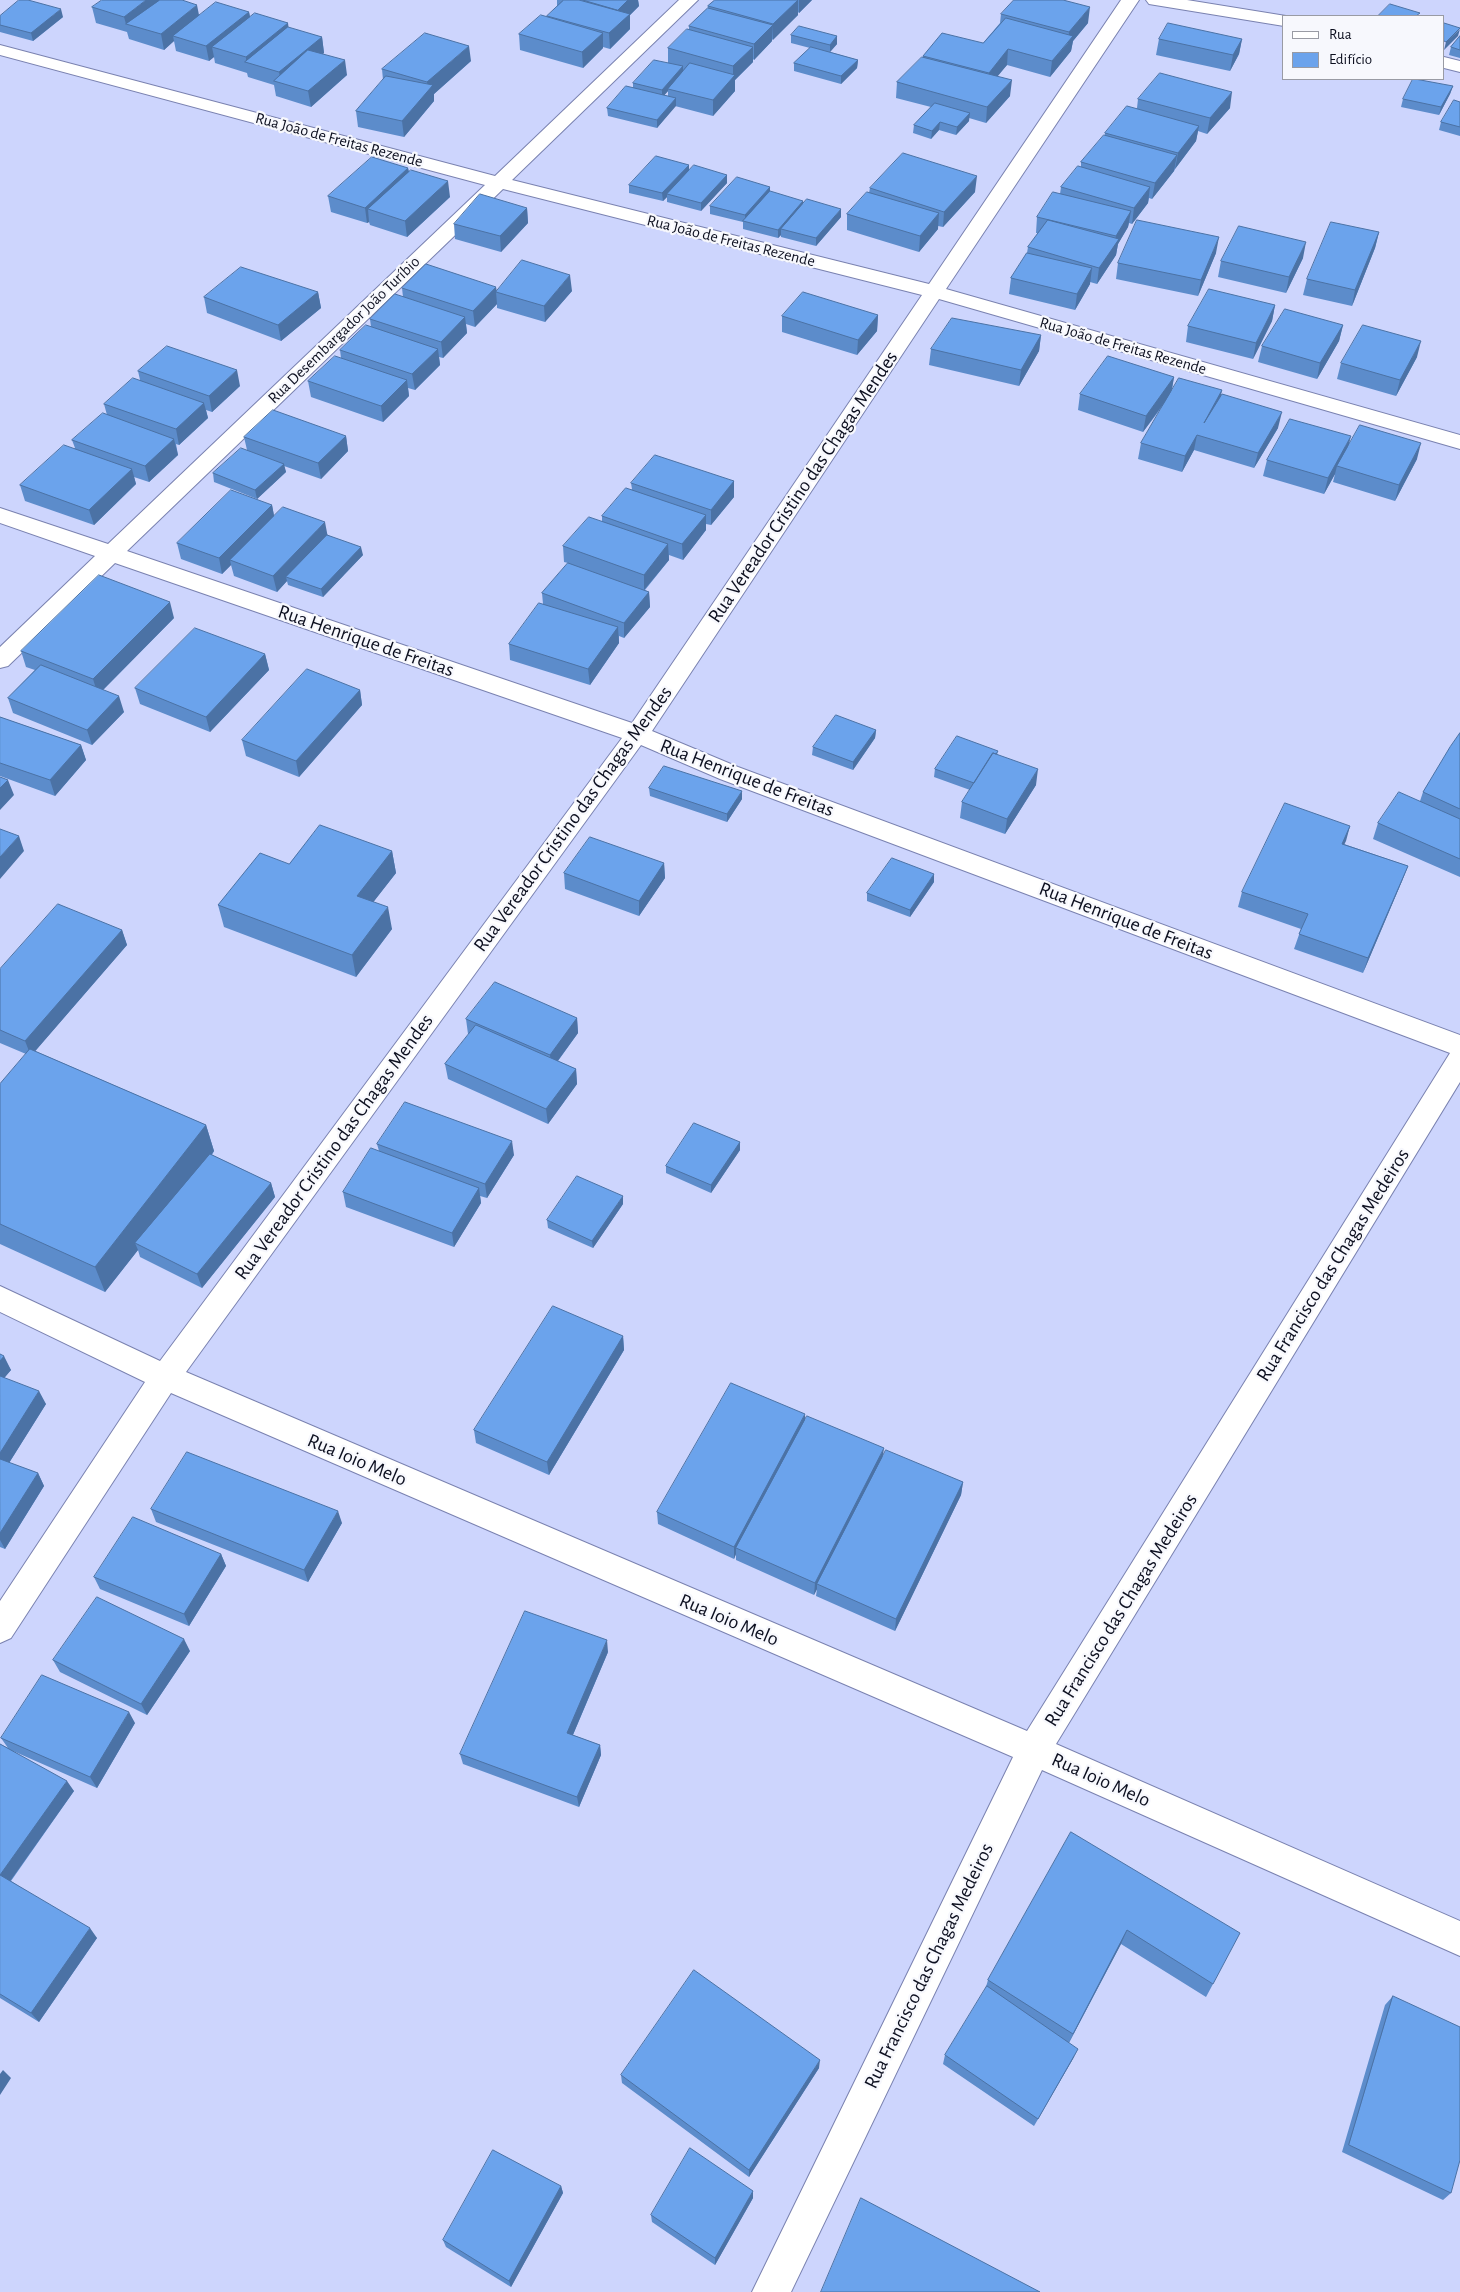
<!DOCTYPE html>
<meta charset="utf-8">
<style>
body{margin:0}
#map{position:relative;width:1460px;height:2292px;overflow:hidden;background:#cdd5fd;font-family:"Alegreya Sans",sans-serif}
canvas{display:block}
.legend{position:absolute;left:1282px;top:15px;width:162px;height:65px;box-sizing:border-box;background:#f7f8fd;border:1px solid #999ba4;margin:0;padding:6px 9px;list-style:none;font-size:15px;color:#0c0f1f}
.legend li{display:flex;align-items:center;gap:10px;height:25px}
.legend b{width:25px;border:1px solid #999ba4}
</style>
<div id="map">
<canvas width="1460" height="2292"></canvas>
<ul class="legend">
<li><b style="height:6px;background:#fff"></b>Rua</li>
<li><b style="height:14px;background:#6ba3ec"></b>Edifício</li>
</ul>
</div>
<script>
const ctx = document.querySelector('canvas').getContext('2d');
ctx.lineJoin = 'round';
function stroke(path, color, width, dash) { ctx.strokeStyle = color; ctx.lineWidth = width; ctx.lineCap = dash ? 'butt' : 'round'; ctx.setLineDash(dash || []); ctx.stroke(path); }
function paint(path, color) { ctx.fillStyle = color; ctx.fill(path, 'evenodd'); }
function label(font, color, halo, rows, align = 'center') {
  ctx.font = font + ' "Alegreya Sans",sans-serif'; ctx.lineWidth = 4.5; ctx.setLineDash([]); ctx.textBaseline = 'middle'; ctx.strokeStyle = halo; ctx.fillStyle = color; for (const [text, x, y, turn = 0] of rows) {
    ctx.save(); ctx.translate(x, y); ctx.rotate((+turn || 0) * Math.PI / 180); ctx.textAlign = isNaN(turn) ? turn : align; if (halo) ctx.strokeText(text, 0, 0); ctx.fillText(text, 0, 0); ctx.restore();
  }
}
const minor = new Path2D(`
 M679 0H698L512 180 929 284 1121 0H1139L946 289 1460 435V449L939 299 652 731 738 767 1460 1035V1082L1056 1744 1460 1921V1956L1042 1770 791 2292H752L1013 1757 171 1393 11 1638 0 1643V1601L145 1382 0 1312V1286L160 1361 622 738 115 563 8 666 0 668V647L95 556 0 523V508L108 544 485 185 0 55V45L495 176ZM503 189 922 295 632 723 127 551ZM641 745 720 779 1450 1053 1027 1731 186 1372Z
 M1146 0H1187L1286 16H1284V26L1155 5 1149 4Z
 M1444 57 1460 61V72L1444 68Z`);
const wall = new Path2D(`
 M557 0H638L639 6 630 15V29L610 49 603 47V48L583 68 520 50 519 34 547 17V16L557 7Z
 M715 0H812L799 13 798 12V15L772 40V41L754 60 753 59V62L735 80V91L713 116 675 106 657 128 608 116 607 108 633 88V83L668 63V48L689 29V26L708 8V6ZM668 91V96L664 95Z
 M92 7 199 15 249 12 250 17 288 23V28L322 37 324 53 322 54 347 75 311 107 276 96 274 85 248 77 247 73 215 63 214 57 209 61 176 51 174 41 164 50 129 39 127 32 96 23Z
 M1001 14 1088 23 1073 41 1071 51 1050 77 1007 65 997 76 1010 96 986 123 969 118V121L956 135 939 130 931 139 913 133 914 125 931 107 896 98 897 82 923 57V56L983 43 1000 23Z
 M0 16 63 17 33 41 0 32Z
 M791 35 837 36V44L830 52 858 60 857 68 841 84 794 71V63L810 48 791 43Z
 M1460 36V58L1449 55 1451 47Z
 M1159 39H1242L1239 54 1230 71 1156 55Z
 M471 61 434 94V101L404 137 358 127 356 111 383 80 382 69Z
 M1453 86 1450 94 1439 115 1401 107 1403 99Z
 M1138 99 1230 108 1207 134 1198 131 1196 141 1175 169 1174 171 1152 199 1149 198 1148 203 1132 224 1129 223 1128 227 1118 244 1116 255 1097 284 1090 282V284L1075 310 1009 294 1011 278 1027 253 1028 247 1038 233H1036L1037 217 1060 194 1061 187 1081 167V162L1105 135V133L1137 108Z
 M1460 102V136L1439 130 1441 122Z
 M408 168 409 171 450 197 407 237 370 225 369 222 367 223 331 212 328 196Z
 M689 170 727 175V183L701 211 667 202V197L663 201 629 193V185Z
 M770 187V192L841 217 816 246 781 237V235L778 238 743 229V222L710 214V206Z
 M870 188 975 192 943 227 938 226V229L919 252 847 230V214L869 193Z
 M527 208 528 223 501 252 455 239 454 224Z
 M1379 232 1375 248 1352 306 1303 295 1307 279Z
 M1216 253 1198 296 1116 279 1118 263Z
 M1303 258 1286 293 1218 277 1221 261Z
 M402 288 497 291H572L545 322 497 308V304L475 327 466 324 467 333 443 358 439 357 440 365 415 390 408 388 409 396 383 422 311 397 308 381 341 358 340 350 371 327 370 319 403 297Z
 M318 292 321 308 281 341 207 313 204 297Z
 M1275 305 1272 321 1253 359 1186 342 1188 326Z
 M878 315 877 331 857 355 782 332V316Z
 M1343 325 1339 341 1317 379 1258 362 1262 346Z
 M1041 335 1039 351 1019 386 929 365 931 349Z
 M1417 357 1396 396 1337 379 1341 363Z
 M138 371 240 386 212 412 206 410 208 418 179 445 176 444 178 455 149 482 134 477 136 484 94 525 25 501 20 485 75 448 72 440 107 415 104 404 140 380Z
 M1174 377 1172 390H1222L1220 397 1278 428 1254 468 1194 450 1182 472 1138 459 1141 443 1165 403 1143 432 1078 410 1080 394Z
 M346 436 348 451 321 479 284 466 286 472 257 499 214 482 213 473 247 450 244 437Z
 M1348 446 1417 459 1395 501 1333 482 1335 474 1324 494 1263 476 1267 460Z
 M734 481V497L711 525 706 524V530L683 560 669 555V560L645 590 649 592 650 607 624 638 619 636V643L590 685 510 660 509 644 543 604 542 593 568 563 564 562 563 546 602 521V516L632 489 631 483Z
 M272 505 274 516 328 535 363 555 323 597 288 585 287 581 277 592 234 576 231 565 222 574 181 559 177 543Z
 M174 618 103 690 124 712 92 745 13 713 8 698 35 670 26 667 21 651Z
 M265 654 269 670 210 732 140 704 135 688Z
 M360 690 362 705 299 777 246 756 242 740Z
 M0 717 81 745 86 760 55 796 0 776Z
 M876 730 875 738 853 770 812 755 813 747Z
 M1460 733V877L1373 839 1378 823 1420 801 1423 792Z
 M998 751 997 755 1036 785 1005 834 960 818 962 802 970 790 934 777 935 769Z
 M649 788 742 799 727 822 650 796Z
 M1350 826 1344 844 1408 866 1402 881 1363 973 1294 949 1301 929 1238 907 1242 892Z
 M392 851 396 873 373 902 392 929 356 977 224 927 218 905 289 864Z
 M664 863 665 878 639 916 565 889 564 873Z
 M934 882 910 917 867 901V893Z
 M122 930 127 945 35 1051 206 1125 214 1151 212 1155 271 1183 275 1197 202 1288 140 1257 138 1250 105 1292 0 1244V1084L26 1054 0 1043V969Z
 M577 1018 578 1033 558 1061 576 1069 577 1084 548 1124 448 1079 445 1064 469 1034H468L466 1019Z
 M740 1142V1150L711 1193 666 1173V1166Z
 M377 1144 514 1155 487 1198 480 1196 481 1203 454 1247 346 1207 343 1192 379 1151Z
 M623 1204 593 1248 548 1228 547 1220Z
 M623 1336 624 1350 549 1475 476 1443 474 1430Z
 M0 1354 11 1370 4 1378 46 1404 9 1463 38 1473 44 1486 5 1549 0 1547Z
 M805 1421 883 1457 963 1482 961 1495 895 1631 816 1596 817 1589 814 1595 736 1560V1554L734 1559 658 1524 657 1512Z
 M151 1509 342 1523 308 1582 156 1522Z
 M221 1554 226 1566 189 1626 100 1589 94 1577Z
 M190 1651 147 1715 60 1672 53 1660Z
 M608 1652 573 1735 600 1745 601 1755 579 1807 463 1764 460 1754Z
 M135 1723 97 1788 13 1751 74 1791 11 1881 97 1938 39 2022 0 1998V1744L8 1748 1 1738Z
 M1071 1832 1213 1984 1206 1997 1121 1944 1069 2043 1074 2057 1034 2126 943 2064 945 2055 985 1990 988 1980Z
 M1393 1996 1451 2193 1443 2200 1342 2152 1385 2005Z
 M819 2068 749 2177 622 2083 621 2075Z
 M561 2186 563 2193 511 2287 446 2247 443 2240Z
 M753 2198 715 2265 652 2222 651 2215Z`);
const shadedWall = new Path2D(`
 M146 0H170L126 24 124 17Z
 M628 0H638L639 6 630 15V29L610 49 609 33 618 25V10Z
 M798 0V15L773 40V24Z
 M799 0H812L799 13Z
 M197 5 200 20 173 36 174 41 164 50 161 34Z
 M1090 7 1088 23 1073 41 1071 51 1050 77 1052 61 1068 43 1069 32Z
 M61 9 63 17 33 41 31 33Z
 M249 12 252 27 212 47 214 57 209 61 206 46Z
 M288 23 290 39 246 62V57Z
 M773 25 772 41 754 60V44Z
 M1460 29 1458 36 1444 50 1446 42Z
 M603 33V48L583 68 582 52Z
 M837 36V44L830 52V45Z
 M322 37 324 53 286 84 281 83 279 72Z
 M1242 39 1239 54 1230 71 1233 55Z
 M469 46 471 61 434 94V101L404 137 402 121 428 90 427 82Z
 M753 47V62L735 80V91L713 116V100L733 77V66Z
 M1008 49 1007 65 988 88 989 73Z
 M345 60 347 75 311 107 308 91Z
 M858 60 857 68 841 84V76Z
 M683 66V74L668 89V91L662 98V90Z
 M1012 80 1010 96 986 123 987 107Z
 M1453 86 1450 94 1439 115 1441 107Z
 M1232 92 1230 108 1207 134 1210 118Z
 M676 98V106L657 128V120Z
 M970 113 969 121 956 135 957 127Z
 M940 122 939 130 931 139 932 131Z
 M1199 126 1196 141 1175 169 1178 153Z
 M1177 155 1174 171 1152 199 1155 183Z
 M689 165V173L667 194V197L663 201 662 193Z
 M408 168 410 184 368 209 369 222 367 223 365 208Z
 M727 175V183L701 211V203Z
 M977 176 975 192 943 227 944 212Z
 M448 181 450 197 407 237 405 221Z
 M770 187V195L745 221V215Z
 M1150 187 1148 203 1132 224 1134 208Z
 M803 201V209L781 229V235L778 238V230Z
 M527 208 528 223 501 252 500 236Z
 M841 209V217L816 246V238Z
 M1131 211 1128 227 1118 244 1116 255 1097 284 1099 268 1114 246 1116 236Z
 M939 213 938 229 919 252 920 236Z
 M1379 232 1375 248 1352 306 1355 290Z
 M1219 237 1216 253 1198 296 1201 280Z
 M1306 242 1303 258 1286 293 1289 277Z
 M1092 268 1090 284 1075 310 1077 294Z
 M570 275 572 291 545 322 544 306Z
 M496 287 497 292H496L497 304 475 327 473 311Z
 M318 292 321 308 281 341 278 325Z
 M1275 305 1272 321 1253 359 1256 343Z
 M878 315 877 331 857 355 858 340Z
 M465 317 467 333 443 358 441 342Z
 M1343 325 1339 341 1317 379 1320 363Z
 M1041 335 1039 351 1019 386 1021 370Z
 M1421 341 1417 357 1396 396 1400 380Z
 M438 349 440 365 415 390 412 374Z
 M237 370 240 386 212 412 209 396Z
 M1174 377 1171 393 1143 432 1146 416Z
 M407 380 409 396 383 422 381 406Z
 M1222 390 1219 406 1204 423Z
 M204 403 208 418 179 445 176 429Z
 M1282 412 1278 428 1254 468 1258 453Z
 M1197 435 1194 450 1182 472 1185 456Z
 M346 436 348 451 321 479 318 463Z
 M1351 436 1347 452 1337 466 1335 474 1324 494 1328 478Z
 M174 439 178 455 149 482 145 466Z
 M1421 443 1417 459 1395 501 1399 485Z
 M284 464 286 472 257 499 255 490Z
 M132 469 136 484 94 525 89 510Z
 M734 481V497L711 525V510Z
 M272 505 275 521 230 560 231 565 222 574 219 558Z
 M706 515V530L683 560 682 544Z
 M325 522 328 538 286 577 287 581 277 592 273 576Z
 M668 544 669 560 644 590V575Z
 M361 547 363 555 323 597 321 589Z
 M649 592 650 607 624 638V623Z
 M170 602 174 618 98 695 93 679Z
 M618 627 619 643 590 685 588 669Z
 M265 654 269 670 210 732 206 717Z
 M360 690 362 705 299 777 296 761Z
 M119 696 124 712 92 745 87 730Z
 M876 730 875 738 853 770V762Z
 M81 745 86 760 55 796 50 780Z
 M1038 769 1036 785 1005 834 1007 819Z
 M8 780 14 795 0 810V788Z
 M742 791V799L727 822V814Z
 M1350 826 1346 841 1337 859 1342 844Z
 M19 836 24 851 0 879V857Z
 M392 851 396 873 361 918 357 896Z
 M664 863 665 878 639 916V901Z
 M1408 866 1402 881 1363 973 1368 958Z
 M934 874V882L910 917V910Z
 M388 907 392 929 356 977 352 955Z
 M122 930 127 945 31 1056 25 1041Z
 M577 1018 578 1033 551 1070 550 1055Z
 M576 1069 577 1084 548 1124 546 1109Z
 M206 1125 214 1151 140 1246 135 1243 138 1250 105 1292 95 1267Z
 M512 1141 514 1155 487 1198 485 1184Z
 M740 1142V1150L711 1193V1185Z
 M271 1183 275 1197 202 1288 197 1274Z
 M479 1188 481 1203 454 1247 452 1233Z
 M623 1196V1204L593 1248 592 1241Z
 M623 1336 624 1350 549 1475 547 1462Z
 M4 1356 11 1370 0 1383V1361Z
 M39 1391 46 1404 4 1471 0 1464V1453Z
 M805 1414V1427L736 1548V1554L734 1559V1547Z
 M884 1448 882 1461 817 1584V1589L814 1595 815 1583Z
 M38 1473 44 1486 5 1549 0 1540V1533Z
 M963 1482 961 1495 895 1631 896 1619Z
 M338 1511 342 1523 308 1582 304 1570Z
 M221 1554 226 1566 189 1626 184 1614Z
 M184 1639 190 1651 147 1715 141 1704Z
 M607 1640 608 1652 569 1744 567 1733Z
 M129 1712 135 1723 97 1788 90 1777Z
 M600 1745 601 1755 579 1807 577 1797Z
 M67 1781 74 1791 8 1884 0 1875Z
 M90 1928 97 1938 39 2022 31 2013Z
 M1127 1930 1121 1944 1067 2046 1073 2034Z
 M1078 2049 1074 2057 1034 2126Z
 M820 2060 819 2068 749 2177V2170Z
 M3 2070 11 2078 0 2095V2074Z
 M561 2186 563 2193 511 2287 509 2281Z
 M753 2191V2198L715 2265V2258Z`);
const building = new Path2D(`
 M19 0H28L61 9 31 33 0 25V16Z
 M102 0H146L124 17 92 7Z
 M160 0H182L197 5 161 34 126 24Z
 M564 0H579L630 14 609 33 547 16Z
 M583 0H628L618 10Z
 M715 0H798L773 24 708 6Z
 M1014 0H1063L1090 7 1069 32 1001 14Z
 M216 2 249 12 206 46 173 36Z
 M1390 4 1420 13 1416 16H1378Z
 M708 8 773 25 754 44 689 26Z
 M255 13 288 23 246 57 212 47Z
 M541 15 603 33 582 52 519 34Z
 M1006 18 1073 36 1052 61 1008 49 989 73 923 56 942 33 983 43Z
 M1168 23 1242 39 1233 55 1159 39Z
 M1444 23 1460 28 1446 42 1444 41Z
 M799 26 837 36 830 45 791 35Z
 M288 27 322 37 279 72 245 62Z
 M687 29 753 47 733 66 668 48Z
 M425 33 469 46 427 82 382 69Z
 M1460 36V50L1451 47Z
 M811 47 858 60 841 76 794 63Z
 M308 50 345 60 308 91 274 81Z
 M922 57 1012 80 987 107 897 82Z
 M654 60 683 66 662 90 633 83Z
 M690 63 735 75 713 100 668 89Z
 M1160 73 1232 92 1210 118 1138 99Z
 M386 76 433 85 402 121 356 111Z
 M1413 79H1415L1453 86 1441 107 1403 99Z
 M626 86 676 98 657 120 607 108Z
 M1454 100 1460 102V127L1441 122Z
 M935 103 970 113 957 127 940 122 932 131 914 125Z
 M1127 106 1199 126 1178 153 1105 133Z
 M1104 135 1177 155 1155 183 1081 162Z
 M903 153 977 176 944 212 870 188Z
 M656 156 689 165 662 193 629 185Z
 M372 157 408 168 365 208 328 196Z
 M694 165 727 175 701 203 667 194Z
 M1078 166 1150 187 1134 208 1061 187Z
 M411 170 448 181 405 221 368 209Z
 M737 177 770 187 745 215 710 206Z
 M770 191 803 201 778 230 743 221Z
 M867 192 939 213 920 236 847 214Z
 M1053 192 1131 211 1116 236 1037 217Z
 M480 194 527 208 500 236 454 224Z
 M807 199 841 209 816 238 781 229Z
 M1048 220 1119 239 1099 268 1028 247Z
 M1137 220 1219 237 1201 280 1118 263Z
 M1331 222 1379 232 1355 290 1307 279Z
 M1239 226 1306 242 1289 277 1221 261Z
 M1027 253 1092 268 1077 294 1011 278Z
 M522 260 570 275 544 306 496 292Z
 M426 264 496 287 473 311 402 288Z
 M241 267 318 292 278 325 204 297Z
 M1209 289 1275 305 1256 343 1188 326Z
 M803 292 878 315 858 340 782 316Z
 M395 294 465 317 441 342 370 319Z
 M1285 309 1343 325 1320 363 1262 346Z
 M952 318 1041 335 1021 370 931 349Z
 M366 325 438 349 412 374 340 350Z
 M1363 325 1421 341 1400 380 1341 363Z
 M167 346 237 370 209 396 138 371Z
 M335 356 407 380 381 406 308 381Z
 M1108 356 1174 377 1146 416 1080 394Z
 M133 378 204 403 176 429 104 404Z
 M1179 378 1222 390 1204 423 1222 394 1282 412 1258 453 1197 435 1185 456 1141 443Z
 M273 410 346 436 318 463 244 437Z
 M103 413 174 439 145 466 72 440Z
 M1290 419 1351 436 1328 478 1267 460Z
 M1360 425 1421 443 1399 485 1337 466Z
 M64 445 132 469 89 510 20 485Z
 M241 448 284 464 255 490 213 473Z
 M655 455 734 481 711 510 631 483Z
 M626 488 706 515 682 544 602 516Z
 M231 490 272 505 219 558 177 543Z
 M283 507 325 522 273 576 230 560Z
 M589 517 668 544 644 575 563 546Z
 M327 535 361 547 321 589 286 577Z
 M568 563 649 592 624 623 542 593Z
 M99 575 170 602 93 679 21 651Z
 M539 603 618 627 588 669 509 644Z
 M195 628 265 654 206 717 135 688Z
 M41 665 119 696 87 730 8 698Z
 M307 669 360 690 296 761 242 740Z
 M836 715 876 730 853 762 813 747Z
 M0 717 81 745 50 780 0 763Z
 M1460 733V809L1423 792 1450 747Z
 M957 736 998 751 996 754 993 753 974 783 935 769Z
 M993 753 1038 769 1007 819 962 802Z
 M664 766 742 791 727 814 649 788Z
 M0 777 8 780 0 788Z
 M1399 792 1460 819V859L1378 823Z
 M1285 803 1350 826 1342 844 1408 866 1368 958 1299 934 1308 914 1242 892Z
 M320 825 392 851 357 896 388 907 352 955 218 905 260 853 289 864Z
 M0 829 19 836 0 857Z
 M590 837 664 863 639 901 564 873Z
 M892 858 934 874 910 910 867 893Z
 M58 904 122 930 25 1041 0 1030V969Z
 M495 982 577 1018 550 1055 466 1019Z
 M476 1025 576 1069 546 1109 445 1064Z
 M30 1049 206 1125 95 1267 0 1224V1084Z
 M405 1102 512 1141 485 1184 377 1144Z
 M694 1123 740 1142 711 1185 666 1166Z
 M371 1148 479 1188 452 1233 343 1192Z
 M210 1154 271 1183 197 1274 135 1243Z
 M577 1176 623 1196 592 1241 547 1220Z
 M553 1306 623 1336 547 1462 474 1430Z
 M0 1354 4 1356 0 1361Z
 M0 1376 39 1391 0 1453Z
 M731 1383 805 1414 734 1547 657 1512Z
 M807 1416 884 1448 815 1583 736 1548Z
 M886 1450 963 1482 896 1619 817 1584Z
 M187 1452 338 1511 304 1570 151 1509Z
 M0 1459 38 1473 0 1533Z
 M133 1517 221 1554 184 1614 94 1577Z
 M97 1597 184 1639 141 1704 53 1660Z
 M525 1611 607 1640 567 1733 600 1745 577 1797 460 1754Z
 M42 1675 129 1712 90 1777 1 1738Z
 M0 1744 67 1781 0 1875 90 1928 31 2013 0 1994Z
 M1071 1832 1240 1933 1213 1984 1127 1930 1073 2034 988 1980Z
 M694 1970 820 2060 749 2170 621 2075Z
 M987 1986 1078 2049 1038 2119 945 2055Z
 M1393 1996 1460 2027V2160L1451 2193 1349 2145Z
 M690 2148 753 2191 715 2258 651 2215Z
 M493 2150 561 2186 509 2281 443 2240Z
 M861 2198 1040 2292H821Z`);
const farStreetnames = [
 ["Rua João de Freitas Rezende",339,140,15],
 ["Rua João de Freitas Rezende",731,241,14],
 ["Rua Desembargador João Turíbio",344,330,-44],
 ["Rua João de Freitas Rezende",1123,346,16]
];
const streetNames = [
 ["Rua Vereador Cristino das Chagas Mendes",803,487,-56],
 ["Rua Henrique de Freitas",366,641,19],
 ["Rua Henrique de Freitas",747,778,21],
 ["Rua Vereador Cristino das Chagas Mendes",573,819,-54],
 ["Rua Henrique de Freitas",1126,921,21],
 ["Rua Vereador Cristino das Chagas Mendes",334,1147,-54],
 ["Rua Francisco das Chagas Medeiros",1333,1265,-58],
 ["Rua Ioio Melo",357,1460,23],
 ["Rua Francisco das Chagas Medeiros",1121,1610,-58],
 ["Rua Ioio Melo",729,1620,23],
 ["Rua Ioio Melo",1101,1780,24],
 ["Rua Francisco das Chagas Medeiros",929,1966,-64]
];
stroke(minor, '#7a82b0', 2);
paint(minor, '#fff');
paint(wall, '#5c8ccb');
paint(shadedWall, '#4b72a5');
paint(building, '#6ba3ec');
stroke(building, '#4b72a5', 1);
label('16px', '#0c0f1f', '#f7f8fd', farStreetnames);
label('20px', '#0c0f1f', '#f7f8fd', streetNames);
</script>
